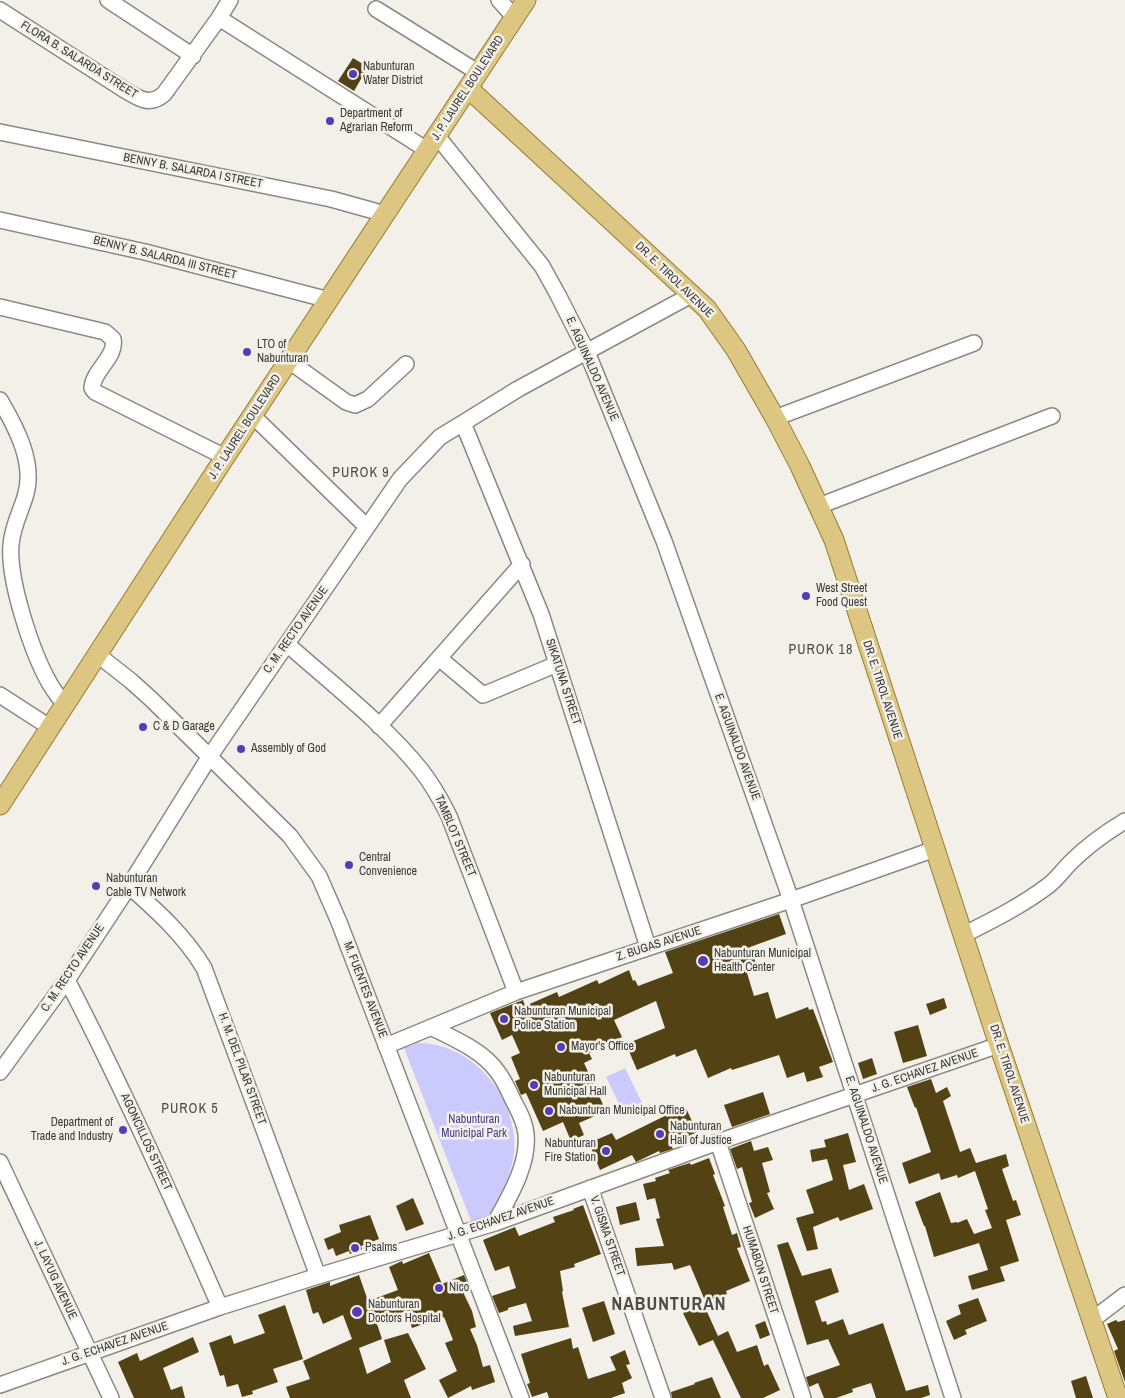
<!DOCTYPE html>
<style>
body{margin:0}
canvas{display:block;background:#f3f0e9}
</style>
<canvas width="1125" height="1398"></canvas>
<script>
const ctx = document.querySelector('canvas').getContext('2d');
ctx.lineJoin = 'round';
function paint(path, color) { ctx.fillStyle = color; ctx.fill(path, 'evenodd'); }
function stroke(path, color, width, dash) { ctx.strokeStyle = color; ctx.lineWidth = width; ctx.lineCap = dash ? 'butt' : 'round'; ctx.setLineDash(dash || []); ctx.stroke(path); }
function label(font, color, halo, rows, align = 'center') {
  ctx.font = font + ' "Archivo Narrow",sans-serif'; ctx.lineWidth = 5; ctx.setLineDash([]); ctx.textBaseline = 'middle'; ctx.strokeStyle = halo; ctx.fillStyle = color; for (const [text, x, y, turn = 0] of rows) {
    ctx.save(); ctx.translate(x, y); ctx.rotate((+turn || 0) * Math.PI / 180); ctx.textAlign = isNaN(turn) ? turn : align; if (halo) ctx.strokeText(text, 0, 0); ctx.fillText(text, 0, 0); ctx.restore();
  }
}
const green = new Path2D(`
 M418 1043C468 1043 509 1087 514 1136 516 1155 510 1178 501 1195 494 1209 487 1220 473 1226L404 1048Z
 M625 1068 643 1105 624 1114 606 1077Z`);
const building = new Path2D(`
 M353 58 368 67 354 91 338 81Z
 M779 914 786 934 750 947 758 969 747 973 754 996 768 992 776 1019 808 1007 809 1010 813 1009 833 1062 819 1067 823 1077 807 1082 804 1072 787 1078 779 1055 732 1070 731 1068 708 1078 696 1049 676 1057 675 1054 637 1070 626 1044 665 1028 656 1001 614 1020 622 1037 589 1053 592 1059 584 1063 606 1111 579 1123 584 1135 571 1141 563 1122 543 1131 526 1093 521 1095 515 1081 520 1079 511 1057 520 1053 512 1035 502 1040 490 1013 523 1000 525 1006 557 992 559 997 597 980 599 984 629 970 633 981 635 980 638 986 673 973 665 952Z
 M944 998 947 1008 930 1015 926 1004Z
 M918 1025 927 1056 903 1063 894 1032Z
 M872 1058 877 1074 863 1079 858 1063Z
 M931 1079 936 1093 947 1087 951 1096 943 1101 960 1152 970 1148 976 1163 1006 1154 1009 1166 1002 1169 1013 1201 1016 1200 1021 1215 1006 1220 1019 1261 1000 1267 1005 1281 972 1290 968 1276 988 1270 979 1243 934 1257 925 1226H924L915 1202 940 1192 951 1223 957 1222V1223L967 1219 974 1234 992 1228 985 1210 988 1209 975 1171 958 1178 957 1175 941 1180 939 1173 909 1184 902 1163 931 1152 916 1107 915 1108 907 1087Z
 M763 1092 770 1114 732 1127 724 1105Z
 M685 1106 697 1132 671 1145 673 1149 660 1153 659 1151 636 1162 632 1155 600 1170 589 1143 612 1133 616 1140Z
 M848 1133 856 1162 843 1165 849 1190 864 1184 873 1209 840 1221 838 1217 813 1227 818 1249 807 1251 796 1218 814 1213 806 1190 833 1180 827 1159 812 1162 810 1150 826 1147 824 1140Z
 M751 1141 754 1151 768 1147 773 1160 762 1163 770 1192 767 1193 774 1209 755 1218 749 1203 752 1202 742 1167 737 1169 730 1149Z
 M709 1158 715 1174 713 1175 725 1206 723 1207 732 1235 737 1233 741 1247 737 1248 750 1281 726 1291 727 1294 706 1303 690 1265 674 1270 672 1263 637 1266 635 1248 664 1246 656 1219 660 1218 655 1198 647 1200 643 1184 656 1181 655 1178 670 1173 668 1170 680 1166 690 1163 691 1165Z
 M413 1198 424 1224 406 1231 396 1206Z
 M636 1202 640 1220 620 1225 616 1207Z
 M583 1205 601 1254 574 1264 575 1267 560 1271 563 1291 562 1292 569 1327 515 1336 513 1326 532 1321 526 1303 508 1308V1310L499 1313 492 1296 516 1288 509 1266 495 1271 483 1240 515 1227 519 1236 555 1222 553 1217 574 1210 573 1209Z
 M370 1215 379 1239 361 1246 362 1249 350 1254 349 1251 336 1256 333 1248 328 1250 324 1239 341 1232 339 1225Z
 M788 1242 802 1276 831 1268 839 1292 815 1301 822 1322 826 1321 827 1325 843 1319 849 1335 883 1323 906 1391 928 1385 930 1395 921 1398H876L871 1383 852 1389 853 1392 836 1398H824L818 1383 809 1387 806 1377 840 1365 828 1339 807 1345 777 1245Z
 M429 1253 442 1284 464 1275 470 1290 463 1292 472 1311 476 1327 470 1329 477 1345 483 1367 490 1365 495 1382 472 1390 471 1386 448 1398 439 1380 457 1371 445 1343 453 1340 444 1317 412 1328 406 1311 376 1321 382 1339 359 1348 367 1374 391 1362 384 1340 408 1333 426 1369 404 1380 411 1398H290L286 1387 310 1379 303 1361 352 1339 343 1315 323 1324 318 1312 313 1314 306 1290 330 1282V1286L359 1275 368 1301 398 1290 389 1267 402 1261 403 1264Z
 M978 1298 987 1321 965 1330 967 1334 954 1340 946 1321 961 1314 958 1305Z
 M604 1301 615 1334 593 1342 582 1308Z
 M703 1303 718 1336 728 1331 737 1352 757 1345 764 1366 768 1364 780 1390 763 1398H741L713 1340 699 1346 683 1313Z
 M285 1305 303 1359 273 1369 278 1382 252 1391 253 1394 242 1397 238 1384 227 1387 224 1375 220 1376 209 1343 231 1335 234 1344 265 1333 258 1315Z
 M1116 1320 1118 1322 1125 1320V1382L1114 1351 1118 1349 1107 1324Z
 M765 1321 770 1335 760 1339 755 1325Z
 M193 1337 199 1352 163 1368 171 1390 182 1386 185 1398H134L118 1362 137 1353 140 1361Z
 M571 1338 573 1349 578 1347 588 1379 616 1370 610 1357 625 1350 630 1364 626 1365 632 1378 622 1383 625 1393 611 1398H549L547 1392 532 1397 527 1384 530 1383 521 1354Z
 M1086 1376 1093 1398H1076L1071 1381Z
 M712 1377 721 1398H672L671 1392 695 1384 694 1383Z`);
const minor = new Path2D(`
 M108 0 193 56
 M499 0 515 18
 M376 9 479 73
 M0 10 123 89C138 98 149 107 164 94L219 18 230 0
 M219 18 427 150
 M0 132 331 199 385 214
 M437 136 542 266 558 295 587 352 664 541 791 900 953 1398
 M0 220 145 252 329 300
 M0 307 105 332 113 339C117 357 93 370 92 388L95 392 225 457
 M289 361 346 402 355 405 368 399 406 364
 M0 400C16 427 36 464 25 497 20 513 12 528 11 545 8 580 32 653 50 684 54 691 60 698 65 706
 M253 416 367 527
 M775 418 974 343
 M463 423 541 614 648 947
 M819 506 1052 416
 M287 644C331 683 385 725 421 770 432 784 441 800 449 816L516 992
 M98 655 131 681 151 699 290 836 319 876 339 922 521 1398
 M439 658 483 695 557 664
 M0 695 51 728
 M379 726 522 564
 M129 886C157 911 184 935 204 968L318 1276
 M963 935C993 920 1023 905 1049 885 1057 879 1063 870 1070 863 1087 846 1105 833 1125 821
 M67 980C122 1086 172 1197 220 1307
 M431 1027C454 1039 482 1050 497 1071 504 1080 508 1089 512 1098 518 1110 525 1121 526 1134 529 1165 509 1197 495 1223
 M386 1046 516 992 791 900 935 849
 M0 1072 67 980 129 886 210 756 400 479 440 437 463 423 518 389 693 294
 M718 1142 803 1398
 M0 1162 111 1398
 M590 1188 663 1398
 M1092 1320 1125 1295
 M0 1385 220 1307 318 1276 495 1223 718 1142 999 1045`);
const major = new Path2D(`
 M468 88 707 309 736 350 775 418 800 466 834 540 999 1045 1118 1398
 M0 805 225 457 526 0`);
const markers = [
 [353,74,5,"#543db4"],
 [330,121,5,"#543db4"],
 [247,352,5,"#543db4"],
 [806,596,5,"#543db4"],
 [143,727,5,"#543db4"],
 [241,749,5,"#543db4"],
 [349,865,5,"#543db4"],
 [96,886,5,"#543db4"],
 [703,961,6,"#543db4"],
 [504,1019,5,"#543db4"],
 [561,1047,5,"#543db4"],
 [534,1085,5,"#543db4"],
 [549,1111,5,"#543db4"],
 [123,1130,5,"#543db4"],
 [660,1134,5,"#543db4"],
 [606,1151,5,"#543db4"],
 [355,1248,5,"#543db4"],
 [439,1288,5,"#543db4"],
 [357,1312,6,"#543db4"]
];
const streetNames = [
 ["FLORA B. SALARDA STREET",79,60,32],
 ["J. P. LAUREL BOULEVARD",468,88,-57],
 ["BENNY B. SALARDA I STREET",193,171,11],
 ["BENNY B. SALARDA III STREET",165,258,14],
 ["DR. E. TIROL AVENUE",674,280,44],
 ["E. AGUINALDO AVENUE",592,369,66],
 ["J. P. LAUREL BOULEVARD",245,427,-57],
 ["C. M. RECTO AVENUE",296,630,-55],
 ["SIKATUNA STREET",563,682,72],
 ["DR. E. TIROL AVENUE",882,690,72],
 ["E. AGUINALDO AVENUE",737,747,70],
 ["TAMBLOT STREET",455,836,67],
 ["Z. BUGAS AVENUE",659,944,-18],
 ["C. M. RECTO AVENUE",73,968,-56],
 ["M. FUENTES AVENUE",365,990,69],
 ["H. M. DEL PILAR STREET",242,1069,70],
 ["J. G. ECHAVEZ AVENUE",925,1071,-19],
 ["DR. E. TIROL AVENUE",1009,1074,72],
 ["E. AGUINALDO AVENUE",866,1130,72],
 ["AGONCILLOS STREET",146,1142,65],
 ["J. G. ECHAVEZ AVENUE",501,1219,-19],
 ["V. GISMA STREET",607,1236,71],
 ["HUMABON STREET",760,1270,72],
 ["J. LAYUG AVENUE",55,1280,65],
 ["J. G. ECHAVEZ AVENUE",115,1344,-19]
];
const poiNames = [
 ["Nabunturan",363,67],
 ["Water District",363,81],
 ["Department of",340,114],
 ["Agrarian Reform",340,128],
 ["LTO of",257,345],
 ["Nabunturan",257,359],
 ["West Street",816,589],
 ["Food Quest",816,603],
 ["C & D Garage",153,727],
 ["Assembly of God",251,749],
 ["Central",359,858],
 ["Convenience",359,872],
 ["Nabunturan",106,879],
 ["Cable TV Network",106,893],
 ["Nabunturan Municipal",714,954],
 ["Health Center",714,968],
 ["Nabunturan Municipal",514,1012],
 ["Police Station",514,1026],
 ["Mayor's Office",571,1047],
 ["Nabunturan",544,1078],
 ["Municipal Hall",544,1092],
 ["Nabunturan Municipal Office",559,1111],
 ["Department of",113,1123,"right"],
 ["Trade and Industry",113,1137,"right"],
 ["Nabunturan",670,1127],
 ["Hall of Justice",670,1141],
 ["Nabunturan",596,1144,"right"],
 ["Fire Station",596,1158,"right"],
 ["Psalms",365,1248],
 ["Nico",449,1288],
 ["Nabunturan",368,1305],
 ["Doctors Hospital",368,1319]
];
const parkNames = [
 ["Nabunturan",474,1120],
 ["Municipal Park",474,1134]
];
const neighbourhoodNames = [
 ["PUROK 9",361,473],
 ["PUROK 18",821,650],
 ["PUROK 5",190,1109]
];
const districtNames = [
 ["NABUNTURAN",669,1305]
];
paint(green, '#cbcafd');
paint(building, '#534213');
stroke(minor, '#8c8983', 18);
stroke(major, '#947c31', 21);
stroke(minor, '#fff', 15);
stroke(major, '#dcc682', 19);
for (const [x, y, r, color] of markers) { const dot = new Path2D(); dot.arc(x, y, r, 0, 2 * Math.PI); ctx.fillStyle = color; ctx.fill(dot); stroke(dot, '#f3f0e9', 2); }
label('12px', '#3a3936', '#f3f0e9', streetNames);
label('12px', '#3a3936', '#f3f0e9', poiNames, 'left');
label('12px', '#463e85', '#f3f0e9', parkNames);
ctx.letterSpacing = '1px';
label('14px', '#4d4b45', '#f3f0e9', neighbourhoodNames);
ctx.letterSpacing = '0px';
ctx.letterSpacing = '1px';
label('bold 18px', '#4d4b45', '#f3f0e9', districtNames);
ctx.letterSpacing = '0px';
</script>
